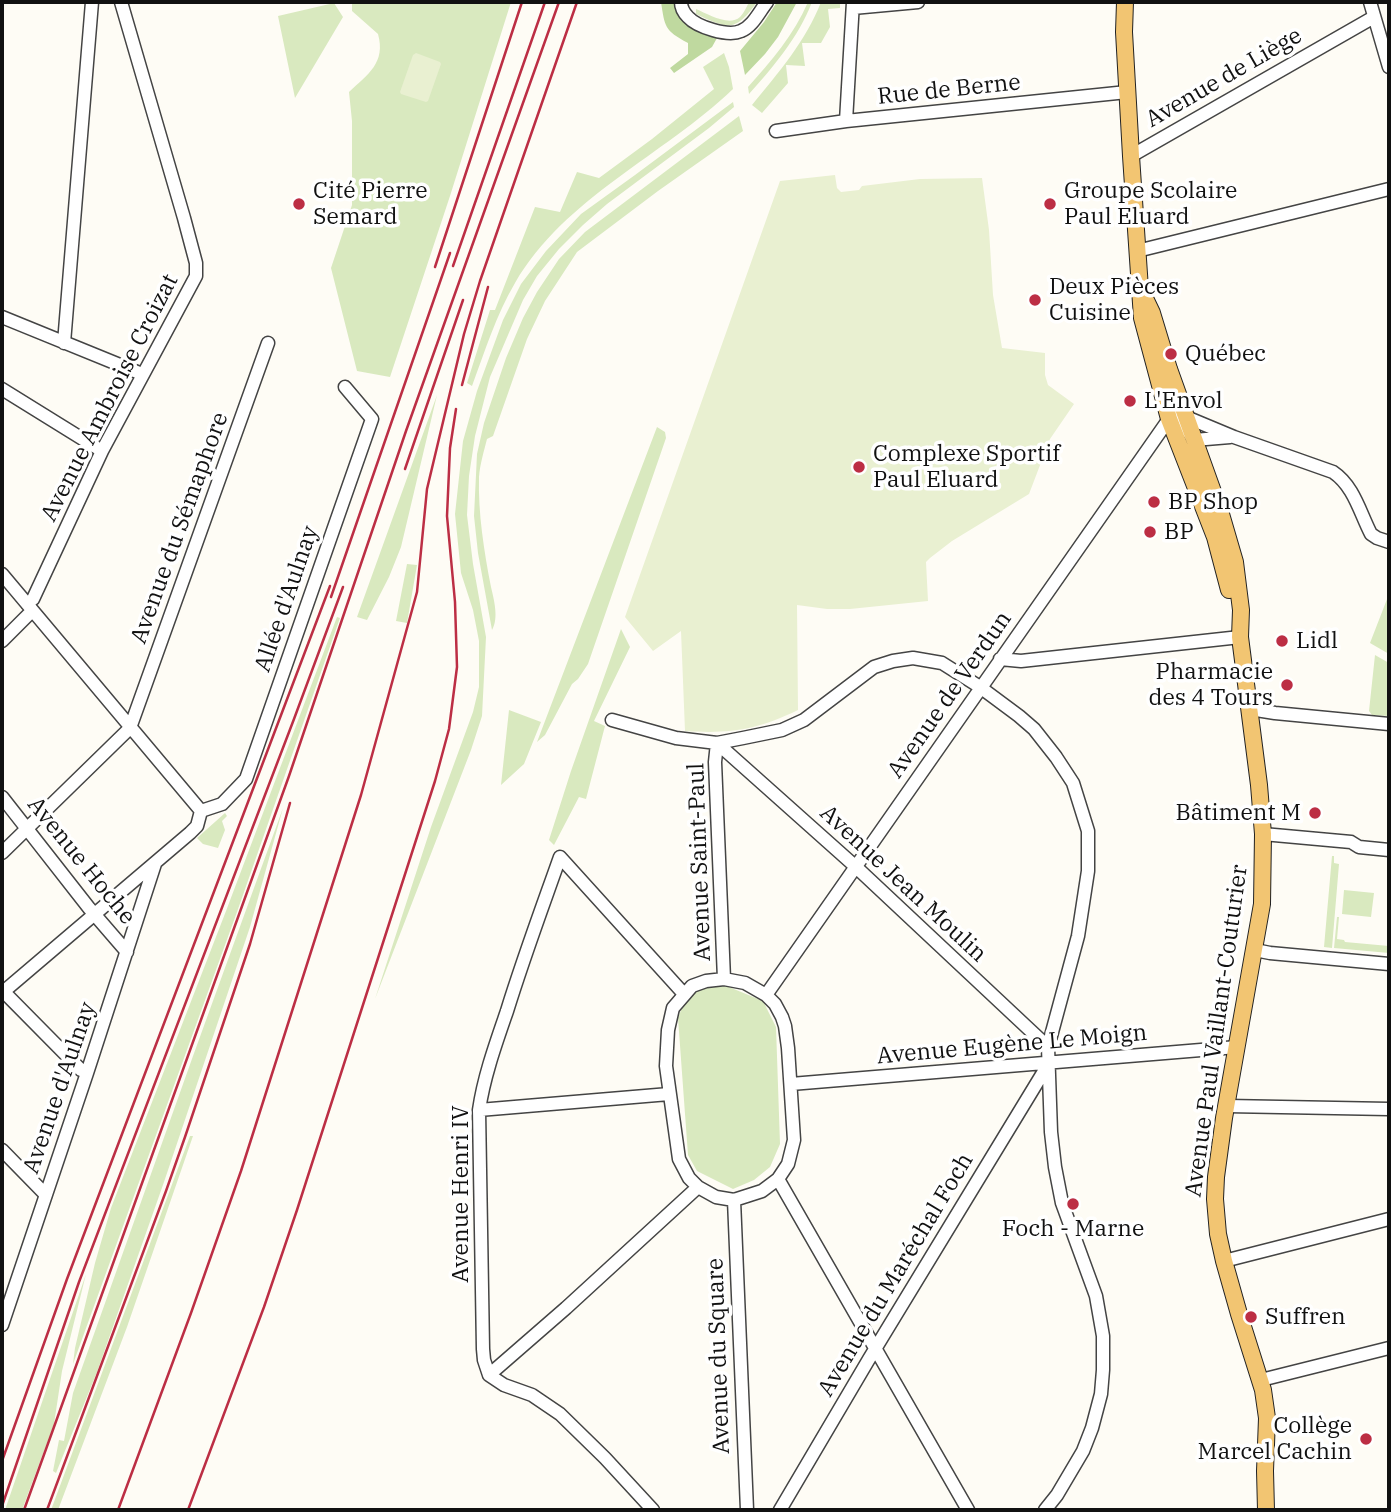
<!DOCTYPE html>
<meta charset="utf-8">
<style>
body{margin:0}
#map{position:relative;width:1391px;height:1512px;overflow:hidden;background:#fefcf5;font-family:"IBM Plex Serif",serif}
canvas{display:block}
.frame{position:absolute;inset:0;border:4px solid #111;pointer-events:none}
</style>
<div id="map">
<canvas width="1391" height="1512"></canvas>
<div class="frame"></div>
</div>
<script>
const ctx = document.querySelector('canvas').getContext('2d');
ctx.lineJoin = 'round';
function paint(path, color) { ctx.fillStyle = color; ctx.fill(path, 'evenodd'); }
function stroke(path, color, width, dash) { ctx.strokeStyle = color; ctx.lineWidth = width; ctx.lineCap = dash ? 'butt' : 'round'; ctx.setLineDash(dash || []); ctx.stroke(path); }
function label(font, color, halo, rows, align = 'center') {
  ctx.font = font + ' "IBM Plex Serif",serif'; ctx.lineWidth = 7; ctx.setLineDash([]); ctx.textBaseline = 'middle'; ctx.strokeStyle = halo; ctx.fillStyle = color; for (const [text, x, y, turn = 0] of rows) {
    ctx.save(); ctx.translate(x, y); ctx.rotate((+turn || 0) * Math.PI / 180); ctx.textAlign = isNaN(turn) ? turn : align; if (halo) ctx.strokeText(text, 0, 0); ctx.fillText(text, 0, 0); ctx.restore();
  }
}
const green = new Path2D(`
 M352 2H511L450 196 390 377 357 371 331 268 352 205V121L349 92C368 74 386 63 378 34L352 11Z
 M749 2H757C735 33 728 29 696 14V9C708 14 729 27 740 17 744 13 747 6 749 2Z
 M808 2H812C798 38 774 66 749 94L748 87C771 61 794 35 808 2Z
 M821 2H840V8L828 9 830 27 821 43H802L805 66 786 65 788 83 762 113 752 105C778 73 806 41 821 2Z
 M334 3 343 17 295 98 278 16Z
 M724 53 729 67 733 89C663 156 565 197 515 283 496 315 485 351 472 386L467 383 490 310H495L535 207 560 212 577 172 599 178 652 139 714 89 703 67Z
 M733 102 734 107 709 128 607 204 583 225 559 249 537 276 523 300 490 377 475 436 469 476 467 515 473 564 486 637 482 716 471 750 375 999 431 827 473 712 479 687V641L473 610 461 573 455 514 463 441 477 391 503 320 521 284 546 251 581 214 635 175Z
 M739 116 743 131 658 191 577 252 545 301 527 339 493 436 487 439C484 451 480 464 479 477 478 513 484 551 491 587 494 600 499 618 492 630L478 553 474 516 477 454 484 423 506 358 523 318 537 292 559 259 585 232Z
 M437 395 401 547 389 577 367 620 357 617Z
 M657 427 665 432 666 438 588 664 578 679 572 684 545 735 537 742Z
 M407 564 417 565 407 623 396 621Z
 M1389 594V654L1370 643Z
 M337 617 340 618 237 912 73 1364 75 1348 95 1263 111 1208 226 911Z
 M621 629 630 647 594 721 605 726 586 799 579 797 554 845 549 840 571 771Z
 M1375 655 1389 663V716L1372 715 1369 711Z
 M509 710 541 722 524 764 501 785Z
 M283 808 250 927 164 1182 97 1372 56 1473 53 1471 59 1440 64 1441 73 1393 193 1056Z
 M225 813 227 816 222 821 225 830 218 848 203 844 197 838Z
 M1332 856H1334V863L1339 864 1332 948 1324 947Z
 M1344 890 1374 893 1371 917 1342 914Z
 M1337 917H1339L1337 939 1344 940 1345 942 1389 946V953L1334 948Z
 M724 985 763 1001 776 1027 780 1144 770 1167 754 1180 733 1189 697 1171 688 1155 678 1018C689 989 694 990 724 985Z
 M190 1136H193L127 1327 58 1510H51Z
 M86 1274 62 1371 54 1424 22 1510H5Z`);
const forest = new Path2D(`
 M661 2H674C678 24 699 30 717 38L712 47 674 73 670 68 688 54V43C664 30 665 27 661 2Z
 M777 2H797L778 37 765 54 745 75 740 51 764 22Z`);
const pitch = new Path2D(`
 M416 53 440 62 441 64 428 101 426 102 401 94 400 92 413 55Z
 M835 175 837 188 841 192 859 190 862 186 920 179 982 178 989 230 993 295 1002 348 1045 353V375L1048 385 1074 404 1050 439 1029 494 952 541 930 558 926 562 928 601 850 609H827L797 605 798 710C757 730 730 734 685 731L681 631 653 651 625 617 780 181Z`);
const minor = new Path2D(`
 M681 2C681 8 683 12 688 17 697 27 728 37 741 31 753 26 759 12 767 2
 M1370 2 1389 67
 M853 8 918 2
 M846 121 853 2
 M776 131 846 121 1127 92
 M1131 156 1374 17
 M1137 251 1389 189
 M2 317 142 374
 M64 343 92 2
 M2 389 102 451
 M1168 389 1178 418 1194 440 1230 437
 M2 574 201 811
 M27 604 33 599 102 451 196 276V263L184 218 121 2
 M2 641 32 611
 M1000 659 1021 661 1240 637
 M1250 709 1275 713 1389 724
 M612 720 676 738 717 743 743 738 782 730 804 720 874 667 893 661 913 658 942 663 980 687 1019 716 1034 729 1056 757 1073 783 1088 831V871L1078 936 1048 1047 1051 1132 1055 1167 1062 1203 1096 1296 1103 1336V1370L1101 1394 1092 1428 1083 1451 1057 1495 1045 1510
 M717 743 856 867 1048 1047
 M717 743 715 762 724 979
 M2 797 89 908 127 952
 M201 811 222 804 246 779 372 419 345 387
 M1263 834 1351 842 1359 847 1389 850
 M2 853 130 728 268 343
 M1255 950 1270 953 1389 964
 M724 979 745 983 766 995 775 1004 782 1017 785 1026 788 1048 794 1140 788 1164 778 1179 762 1191 734 1200 716 1197 698 1187 689 1178 679 1159 666 1066 668 1030 673 1008 692 986 706 981Z
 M2 990 81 1070 87 1073
 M2 993 190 833 197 826 201 811
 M766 995 1169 419 1186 417 1234 437 1333 472C1354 486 1360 513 1371 534L1377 538 1389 542
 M791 1084 1237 1047
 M1227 1106 1389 1109
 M479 1110 669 1094
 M2 1150 46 1195
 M778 1179 968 1510
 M734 1200 747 1510
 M1224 1261 1389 1219
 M2 1325 87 1073 155 864
 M489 1375 484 1360 483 1349 479 1110C484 1076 496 1043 507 1011 523 959 542 908 560 857L684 994
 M489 1375 566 1308 698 1187
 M489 1375 504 1385 532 1395 560 1414 605 1458 653 1510
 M1261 1380 1389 1348
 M780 1510 869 1359 1049 1063`);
const major = new Path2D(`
 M1125 2 1124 32 1131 156 1142 318 1169 419 1215 537 1229 590
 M1140 288 1152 313 1169 369 1221 514 1235 562 1241 610 1240 637 1259 785 1263 834 1262 904 1224 1118 1216 1177 1215 1199 1218 1234 1224 1261 1239 1314 1263 1390 1267 1418 1265 1471 1266 1510`);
const rail = new Path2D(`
 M453 266 545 2
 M435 267 522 2
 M462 385 488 287
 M405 469 463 300
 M331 597 450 253
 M2 1461 67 1279 330 586
 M2 1506 79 1282 294 719 343 587
 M24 1510 289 776 406 431 559 2
 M47 1510 166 1191 185 1137 250 944 290 803
 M118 1510 191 1313 241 1171 361 795 417 592 427 489 464 334 480 281 577 2
 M188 1510 264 1307 297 1210 435 781 449 729 457 667 455 602 447 516 450 448 456 409`);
const markers = [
 [299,204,7,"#bc2e44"],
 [1050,204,7,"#bc2e44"],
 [1035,300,7,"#bc2e44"],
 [1171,354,7,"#bc2e44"],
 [1130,401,7,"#bc2e44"],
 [859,467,7,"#bc2e44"],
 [1154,502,7,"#bc2e44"],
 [1150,532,7,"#bc2e44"],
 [1282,641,7,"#bc2e44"],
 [1287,685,7,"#bc2e44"],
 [1315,813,7,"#bc2e44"],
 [1073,1204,7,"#bc2e44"],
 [1251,1317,7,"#bc2e44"],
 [1366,1439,7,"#bc2e44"]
];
const streetNames = [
 ["Avenue de Liège",1224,78,-30],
 ["Rue de Berne",949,90,-6],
 ["Avenue Ambroise Croizat",110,398,-63],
 ["Avenue du Sémaphore",180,528,-70],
 ["Allée d'Aulnay",287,599,-71],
 ["Avenue de Verdun",950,695,-55],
 ["Avenue Hoche",81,861,51],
 ["Avenue Saint-Paul",700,862,-92],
 ["Avenue Jean Moulin",903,884,43],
 ["Avenue Paul Vaillant-Couturier",1217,1031,-82],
 ["Avenue Eugène Le Moign",1012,1045,-5],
 ["Avenue d'Aulnay",60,1088,-71],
 ["Avenue Henri IV",461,1194,-90],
 ["Avenue du Maréchal Foch",896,1275,-59],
 ["Avenue du Square",719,1356,-92]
];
const poiNames = [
 ["Cité Pierre",313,191],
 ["Semard",313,217],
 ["Groupe Scolaire",1064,191],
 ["Paul Eluard",1064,217],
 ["Deux Pièces",1049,287],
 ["Cuisine",1049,313],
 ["Québec",1185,354],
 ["L'Envol",1144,401],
 ["Complexe Sportif",873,454],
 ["Paul Eluard",873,480],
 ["BP Shop",1168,502],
 ["BP",1164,532],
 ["Lidl",1296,641],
 ["Pharmacie",1273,672,"right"],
 ["des 4 Tours",1273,698,"right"],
 ["Bâtiment M",1301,813,"right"],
 ["Foch - Marne",1073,1229,"center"],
 ["Suffren",1265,1317],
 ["Collège",1352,1426,"right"],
 ["Marcel Cachin",1352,1452,"right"]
];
paint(green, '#d9e9bf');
paint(forest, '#bfd99f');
paint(pitch, '#e9f0d1');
stroke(minor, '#444', 15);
stroke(major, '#222', 18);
stroke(minor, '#fff', 12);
stroke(major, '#f2c572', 16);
stroke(rail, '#bc2e44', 2.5);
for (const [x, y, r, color] of markers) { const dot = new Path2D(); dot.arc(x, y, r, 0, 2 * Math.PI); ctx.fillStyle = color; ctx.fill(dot); stroke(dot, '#fff', 2.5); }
label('23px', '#111', '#fff', streetNames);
label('23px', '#111', '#fff', poiNames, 'left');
</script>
